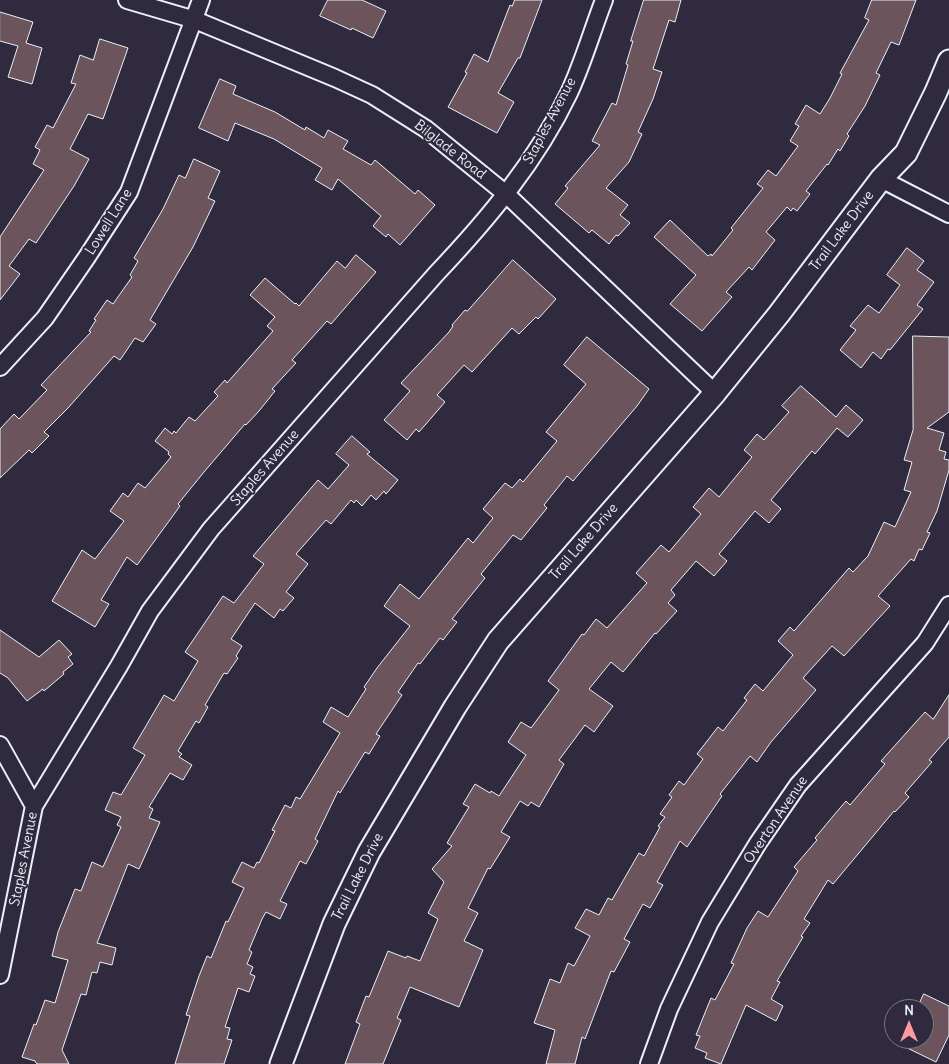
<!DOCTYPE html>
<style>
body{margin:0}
#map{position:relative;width:949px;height:1064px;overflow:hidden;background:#2f2a3d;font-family:Delius,sans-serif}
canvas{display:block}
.north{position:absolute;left:884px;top:999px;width:50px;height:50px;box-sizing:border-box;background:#2f2a3d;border:1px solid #797a88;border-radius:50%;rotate:0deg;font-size:14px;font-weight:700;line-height:20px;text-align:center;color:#e8f1f8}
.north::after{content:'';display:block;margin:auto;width:18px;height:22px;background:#ff9aa2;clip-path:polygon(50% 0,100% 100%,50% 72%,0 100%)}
</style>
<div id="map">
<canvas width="949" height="1064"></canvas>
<div class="north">N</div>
</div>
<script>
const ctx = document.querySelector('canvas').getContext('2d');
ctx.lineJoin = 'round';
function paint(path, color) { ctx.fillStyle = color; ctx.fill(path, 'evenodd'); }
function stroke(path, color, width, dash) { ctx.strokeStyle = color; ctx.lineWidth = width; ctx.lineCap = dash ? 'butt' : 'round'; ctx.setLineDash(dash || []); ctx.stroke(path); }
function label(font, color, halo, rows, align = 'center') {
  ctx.font = font + ' Delius,sans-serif'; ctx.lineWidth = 4; ctx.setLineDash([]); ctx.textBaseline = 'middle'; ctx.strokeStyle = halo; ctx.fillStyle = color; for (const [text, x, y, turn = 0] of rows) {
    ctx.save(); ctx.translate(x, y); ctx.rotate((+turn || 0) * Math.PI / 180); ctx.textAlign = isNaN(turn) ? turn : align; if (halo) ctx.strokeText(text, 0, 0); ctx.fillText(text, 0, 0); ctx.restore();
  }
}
const building = new Path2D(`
 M328 0H362L386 11 373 38 352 28 351 30 320 16Z
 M515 0H542L520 58H518L498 93 514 102 497 133 448 107 467 73 465 72 474 54 488 62 510 5 512 6Z
 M644 0H681L675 22 669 20 653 69 662 72 653 99 638 132 642 134 629 162 606 188 628 205 620 215 630 223 618 236 616 235 609 244 592 230 589 233 555 204 568 188 565 186 600 145 592 141 612 103 616 105 628 65 626 64 633 41H631Z
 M872 0H916L899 45 891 42 876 73 880 75 865 106 847 134 849 136 840 151 838 149 828 165 827 164 806 191 810 194 797 211 793 208 791 211 787 207 766 232 775 240 752 270 749 267 726 292 732 297 702 331 670 304 696 275 654 237 670 220 708 256 711 254 712 256 733 230 731 228 763 188 757 184 768 170 776 176 798 146 790 141 799 126 795 124 806 105 820 114 830 98 842 74 840 73 869 20 865 18Z
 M0 12 33 22 26 43 42 48 32 84 8 77 18 46 0 41Z
 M100 39 128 48 103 119 88 114 70 149 89 159 74 186 36 243 29 239 9 266 20 274 0 300V237L44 170 33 164 40 150 35 147 47 125 53 128 76 84 71 83 80 55 93 60Z
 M220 79 236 86 233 94 275 112 305 130 306 127 324 138 328 130 348 141 343 149 371 165 375 160 415 194 418 190 435 205 400 245 388 234 386 237 373 226 381 216 338 179 332 190 315 180 322 168 274 139 235 123 228 141 199 128Z
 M194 159 220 171 208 198 215 201 193 247 150 320 156 324 143 342 135 338 120 360 114 356 68 408 44 432 49 436 32 453 29 450 0 478V429L14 414 19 419 47 390 41 385 91 332 89 331 96 320 94 319 107 300 113 304 132 277 130 275 138 261 134 258 163 209 179 175 185 178Z
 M907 248 924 261 917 270 934 282 917 305 923 309 890 350 888 349 881 359 873 352 861 368 840 350 856 330 850 326 868 305 879 313 900 285 887 275Z
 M356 255 376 272 331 324 327 321 292 360 296 363 272 389 275 391 259 411 246 425 245 424 204 472 178 504 180 506 137 565 127 557 101 600 109 604 95 627 52 601 82 550 95 559 124 521 110 511 123 493 128 497 138 483 145 488 171 457 168 454 169 452 155 441 165 428 172 434 174 431 176 433 189 417 195 421 196 420 218 396 214 392 225 380 227 383 273 331 267 326 275 317 250 295 265 278 295 304 296 303 299 306 337 261 345 268Z
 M513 260 556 299 538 319 536 317 519 334 512 328 472 372 464 365 437 395 445 402 419 432 416 429 407 440 384 420 410 391 401 383 449 332 453 326 452 325 465 310 467 311Z
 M913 336 949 337V412L927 428 944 433 939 450 946 452 944 459 949 460V470L937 511 927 532 930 533 922 550 919 549 914 561 911 559 878 596 890 606 844 656 832 646 803 678 816 690 771 742 757 762 750 756 720 794 722 796 687 847 680 841 657 882 663 885 650 908 643 904 624 939 630 942 614 972 611 971 585 1039 582 1037 575 1064H546L555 1030 534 1023 550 979 560 983 568 963 574 966 590 936 575 928 586 909 599 915 608 898 612 900 639 853 644 856 660 827 658 826 665 817 660 814 672 797 669 795 679 781 684 785 703 759 697 754 718 727 723 731 747 700 744 698 755 684 763 691 793 655 778 641 790 627 794 631 849 568 853 572 868 556 884 522 895 527 911 492 904 490 912 462 904 460 913 430Z
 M587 337 649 389 637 406 573 481 567 476 544 505 547 508 521 540 513 535 481 574 485 578 452 619 457 622 443 640 440 638 420 664 418 663 398 692 402 695 376 734 380 736 369 754 365 752 340 793 338 791 315 839 318 841 306 864 300 861 280 901 287 904 280 919 266 912 262 919 249 950 252 952 247 964 253 967 250 974 255 976 249 992 238 988 225 1027 230 1028 227 1039 232 1040 224 1064H175L190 1016 186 1015 199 976 207 956 211 958 226 921 228 922 244 888 232 882 242 862 254 868 257 862 259 863 275 831 272 830 285 805 291 808 296 797 300 799 340 733 323 722 331 707 348 717 366 689 364 687 377 668 410 626 384 606 400 584 419 599 468 538 473 543 493 518 483 509 505 483 512 488 520 479 523 482 557 441 546 432 586 384 564 365Z
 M801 386 836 417 846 405 863 420 848 437 837 428 815 454 812 451 771 500 781 509 769 523 755 511 719 554 727 561 714 576 696 561 671 590 675 595 668 603 677 611 656 634 655 633 623 672 611 662 589 689 613 706 594 732 585 725 559 760 564 764 539 807 531 802 528 806 520 801 501 832 510 837 490 869 488 868 468 908 478 913 464 941 483 950 459 1007 410 987 397 1018 401 1020 383 1064H345L360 1024 356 1022 366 996 369 997 388 951 406 958 407 956 420 961 438 919 428 913 444 882 432 869 452 846 447 843 469 807 463 804 475 784 490 793 491 791 499 796 526 755 508 742 521 722 531 728 559 690 548 681 582 634 584 635 596 619 607 628 647 583 636 573 661 545 669 552 701 514 693 507 709 488 719 497 752 457 744 450 757 434 764 440 789 412 782 406Z
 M352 436 370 452 367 454 398 480 386 494 384 491 376 500 371 495 362 506 356 500 354 503 351 500 331 524 326 520 296 554 308 564 286 592 294 598 283 611 280 609 274 618 255 603 231 639 242 646 236 656 238 658 227 674 224 673 205 705 208 707 199 723 196 721 178 751 182 754 179 757 192 765 183 780 170 773 149 807 153 809 149 818 160 822 139 869 128 864 97 943 116 948 112 965 100 962 97 973 92 972 86 995 81 994 62 1050 69 1064H37L35 1061 22 1057 34 1024 36 1025 45 1000 55 1003 68 960 52 956 58 932 75 889 81 891 92 862 103 867 121 827 117 825 121 817 105 810 113 792 121 795 145 755 133 748 164 695 174 701 198 661 185 652 223 596 234 603 264 564 253 556 318 480 328 489 349 465 336 454Z
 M0 630 39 657 59 640 72 654 68 657 73 664 63 672 64 674 44 691 43 689 27 701 8 678 0 673Z
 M949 695V737L929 760 932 762 905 793 909 797 895 812 894 811 833 884 828 880 804 919 810 923 801 936 803 937 777 981 780 982 771 999 783 1006 776 1021 746 1005 721 1064 705 1058 707 1053 695 1048 700 1036 696 1035 711 998 715 1000 734 964 731 963 747 928 758 911 768 917 798 871 794 867 817 840 815 838 834 815 846 801 850 805 885 764 881 761 925 712 933 719Z
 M924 994 949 1006V1035L936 1062 899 1044 902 1039H924V1009H917Z`);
const minor = new Path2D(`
 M127 0 195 20 335 78 372 95 426 129 506 194 715 393
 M881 179 949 214
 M0 367 45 318 87 257 129 192 201 0
 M0 745 34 806
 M0 975 34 806 119 666 150 611 211 529 436 274C488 219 536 162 569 93 583 63 592 31 604 0
 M649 1064 669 1009 710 922 758 843 798 785 925 643 949 605`);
const tertiary = new Path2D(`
 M281 1064 334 924 369 852 455 707 498 641 715 393 779 314 881 179 906 153 936 92 949 61`);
const streetNames = [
 ["Staples Avenue",550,121,-62],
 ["Bilglade Road",450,150,38],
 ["Lowell Lane",109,222,-58],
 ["Trail Lake Drive",842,231,-53],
 ["Staples Avenue",265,468,-49],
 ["Trail Lake Drive",584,542,-49],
 ["Overton Avenue",776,820,-56],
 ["Staples Avenue",24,859,-79],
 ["Trail Lake Drive",358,877,-63]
];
paint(building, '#6b545c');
stroke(building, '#e8f1f8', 1);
stroke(minor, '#e8f1f8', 20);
stroke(tertiary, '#e8f1f8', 25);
stroke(minor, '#2f2a3d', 16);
stroke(tertiary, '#2f2a3d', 21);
label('14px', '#e8f1f8', '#2f2a3d', streetNames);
</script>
